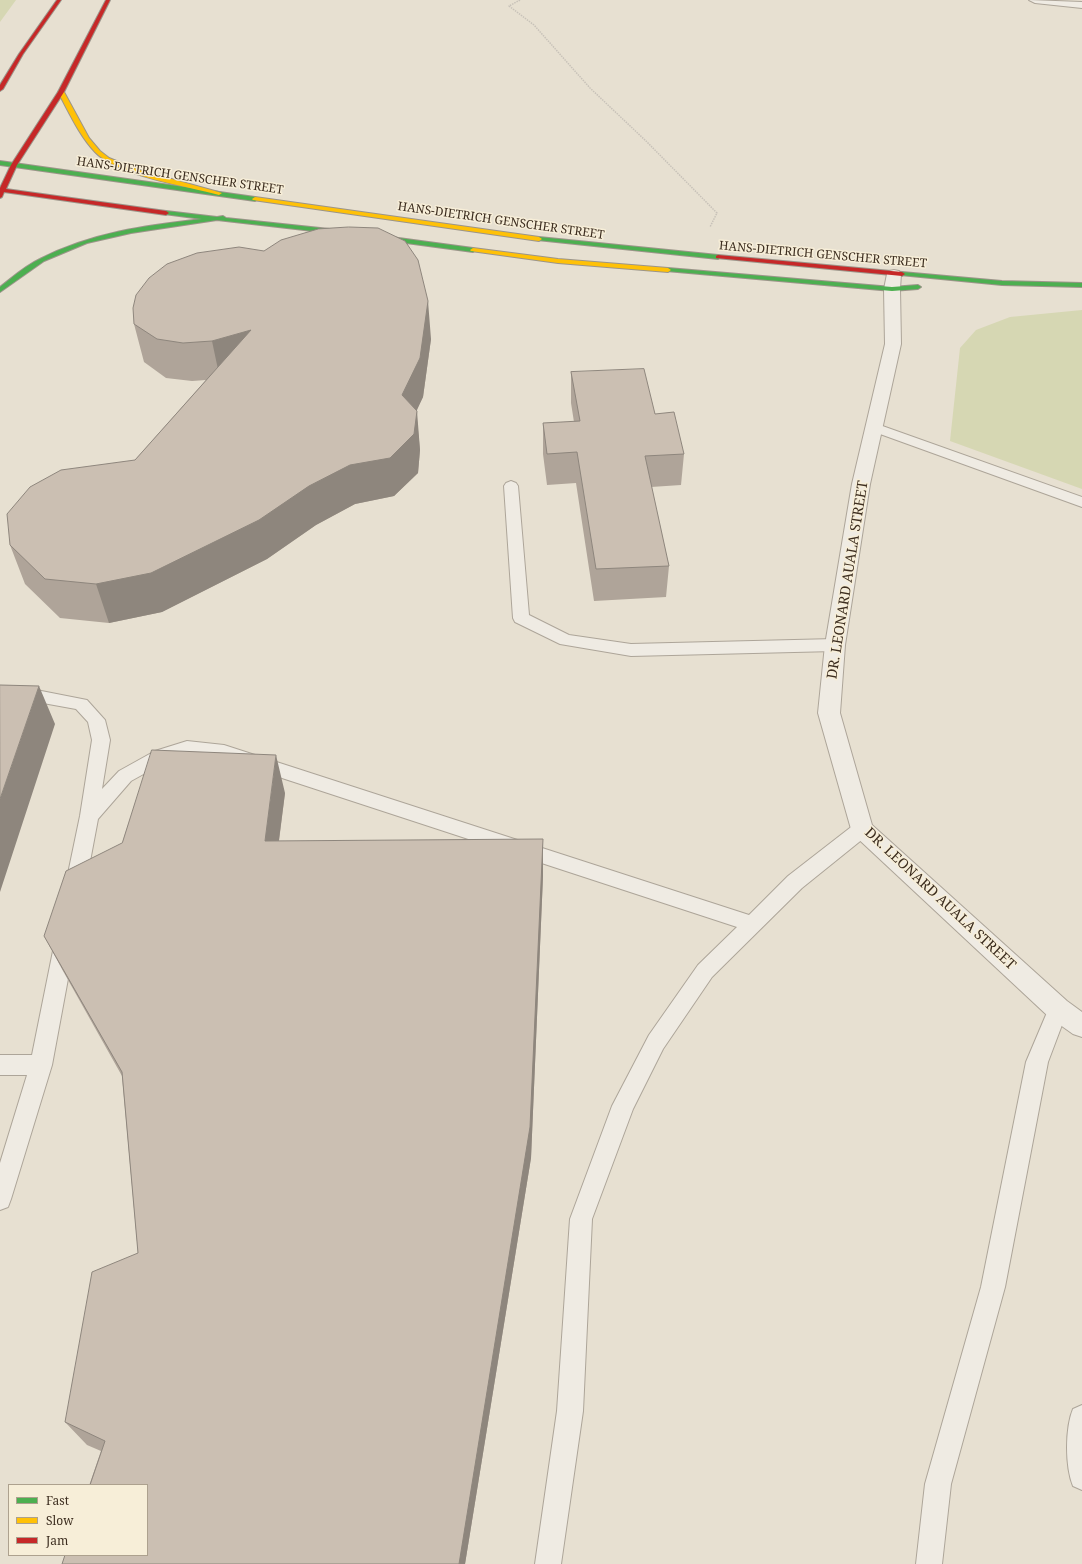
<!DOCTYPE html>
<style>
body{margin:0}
#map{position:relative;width:1082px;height:1564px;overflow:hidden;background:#e7e0d1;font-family:"Noto Serif",serif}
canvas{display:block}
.legend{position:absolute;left:8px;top:1484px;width:140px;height:72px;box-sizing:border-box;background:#f7eed8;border:1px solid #ada18e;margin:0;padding:5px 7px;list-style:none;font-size:12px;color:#3d2e20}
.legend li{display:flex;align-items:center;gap:8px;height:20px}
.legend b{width:20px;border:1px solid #ada18e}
</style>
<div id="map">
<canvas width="1082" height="1564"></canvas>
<ul class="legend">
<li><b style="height:5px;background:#4caf50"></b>Fast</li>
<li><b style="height:5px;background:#ffc107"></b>Slow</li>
<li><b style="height:5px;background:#c62828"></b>Jam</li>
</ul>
</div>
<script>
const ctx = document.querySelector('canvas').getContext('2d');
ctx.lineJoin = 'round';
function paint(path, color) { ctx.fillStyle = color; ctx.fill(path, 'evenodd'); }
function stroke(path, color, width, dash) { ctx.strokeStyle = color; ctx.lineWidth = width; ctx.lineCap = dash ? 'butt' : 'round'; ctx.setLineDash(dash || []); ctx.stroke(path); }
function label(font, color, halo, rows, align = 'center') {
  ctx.font = font + ' "Noto Serif",serif'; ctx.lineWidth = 3; ctx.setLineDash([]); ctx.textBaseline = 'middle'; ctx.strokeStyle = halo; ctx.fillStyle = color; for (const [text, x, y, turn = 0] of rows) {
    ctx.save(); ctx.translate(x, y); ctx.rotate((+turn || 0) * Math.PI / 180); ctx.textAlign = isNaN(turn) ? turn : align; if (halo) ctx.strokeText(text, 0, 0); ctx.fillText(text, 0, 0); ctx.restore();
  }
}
const green = new Path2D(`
 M0 0H16L0 22Z
 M1082 310V489L950 441 960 348 976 330 1010 317Z`);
const path = new Path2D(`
 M520 0 509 6 534 25 590 88 646 141 717 213 710 227`);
const lane = new Path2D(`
 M874 423 1082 497V507L869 430 867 427 869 424Z
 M511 481 516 483 518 486 529 615 569 635 631 644 835 639 841 641 843 645 841 649 835 651 631 656 560 644 515 622 513 618 504 486 506 483Z
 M0 686 21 687 87 700 105 720 110 740 102 789 119 771 155 751 187 741 224 745 749 915 788 876 855 824 862 822 869 824 871 829 869 834 802 888 712 977 663 1049 633 1109 592 1219 583 1411 561 1564H535L557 1411 570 1219 612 1106 649 1035 698 965 737 927 224 759 187 755 167 761 131 781 98 819 85 888 82 894 75 896 68 894 65 888 80 816 92 740 88 722 76 709 21 699 0 698Z
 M65 933 72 935 75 941 52 1065 11 1199 8 1207 0 1210V1163L27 1075H0V1055H32L55 941 58 935Z
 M1058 1000 1065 1003 1068 1009 1048 1062 1005 1287 951 1484 942 1564H916L925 1484 981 1287 1026 1062 1051 1003Z
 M1082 1405V1490L1073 1486C1065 1467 1065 1428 1073 1409Z`);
const street = new Path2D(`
 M1029 0 1082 2V8L1035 3Z
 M894 270 899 271 901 274 900 289 901 344 870 484 845 645 840 713 872 825 1067 1001 1082 1012V1037L1073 1034 1049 1017 854 835 851 829 818 713 825 645 852 484 885 344 884 289 887 274 889 271Z`);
const fast = new Path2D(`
 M0 161 255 197 258 199 255 201 0 165Z
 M166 211 217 217 223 216 226 218 339 230 473 248 476 250 473 252 339 234 217 220 131 233 87 243 44 261 0 292V287C13 277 25 266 40 259 90 233 147 225 202 219L164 214V212Z
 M539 237 718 255 721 257 718 259 537 240 536 239Z
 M668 268 892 287 918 285 921 287 918 289 892 291 666 271V269Z
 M902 272 1002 281 1082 283V287L1002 285 900 275 899 274Z`);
const slow = new Path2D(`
 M61 90 64 92 89 138 100 151 109 158 139 170 222 193 219 195C186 186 118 176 95 152 79 135 69 112 58 92Z
 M255 197 539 237 542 239 539 241 253 200 252 199Z
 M473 248 558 259 668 268 671 270 668 272 558 263 471 251 470 250Z`);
const jam = new Path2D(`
 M57 0H61L23 54 3 89 0 91V85L19 54Z
 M106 0H110L64 92 17 165 6 189 166 211 169 213 166 215 4 192 2 197 0 198V188L11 165 58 92Z
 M718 255 902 272 905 274 902 276 716 258V256Z`);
const wall = new Path2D(`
 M134 324 431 339 423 397 416 410 420 450 418 473 394 496 355 504 316 525 267 559 162 612 109 623 60 618 25 584 10 545 135 460 206 380 192 381 166 378 144 362Z
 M571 372 655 414 684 454 681 485 651 487 669 566 666 597 594 601 576 483 547 485 543 454V423L574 422 571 403Z
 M285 793 279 841 543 876 531 1158 465 1564H62L101 1451 87 1445 65 1422 138 1253 122 1076 63 971 44 936Z`);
const shadedWall = new Path2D(`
 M428 301 431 339 423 397 406 434 402 395Z
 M251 330 220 379 212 341Z
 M417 411 420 450 418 473 394 496 355 504 316 525 267 559 162 612 109 623 96 584Z
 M39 686 55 724 0 892V799Z
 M276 755 285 793 274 878 265 841Z
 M543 839V876L531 1158 465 1564H459Z`);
const building = new Path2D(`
 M349 227 378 228 405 241 418 260 428 301 420 358 402 395 417 411 414 434 390 458 350 465 309 486 259 520 151 573 96 584 45 579 10 545 7 514 30 487 61 470 135 460 251 330 212 341 183 343 157 339 134 324 133 308 136 295 149 278 167 264 197 253 239 247 264 251 281 240 318 229Z
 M644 369 655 414 674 412 684 454 645 456 669 566 596 569 577 452 547 454 543 423 580 421 571 372Z
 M0 685 39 686 0 799Z
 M152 750 276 755 265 841 543 839 530 1127 459 1564H62L65 1555H147V1485H90L105 1441 65 1422 92 1272 138 1253 122 1072 44 936 66 871 122 843Z`);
const farStreetnames = [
 ["HANS-DIETRICH GENSCHER STREET",180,176,8],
 ["HANS-DIETRICH GENSCHER STREET",501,221,8],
 ["HANS-DIETRICH GENSCHER STREET",823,255,5]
];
const streetNames = [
 ["DR. LEONARD AUALA STREET",848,580,-81],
 ["DR. LEONARD AUALA STREET",940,899,43]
];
paint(green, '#d6d7b3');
stroke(lane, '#ada599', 2);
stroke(street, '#ada599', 2);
stroke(fast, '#9c958a', 2);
stroke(slow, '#9c958a', 2);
stroke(jam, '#9c958a', 2);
stroke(path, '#c8c2b9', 1.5, [1.5, 1]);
paint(lane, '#efebe3');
paint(street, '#efebe3');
paint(fast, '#4caf50');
paint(slow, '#ffc107');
paint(jam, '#c62828');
paint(wall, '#afa499');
paint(shadedWall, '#8e867d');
paint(building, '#cbbfb2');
stroke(building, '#8e867d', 1);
label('12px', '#3d2e20', '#f7eed8', farStreetnames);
label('14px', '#3d2e20', '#f7eed8', streetNames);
</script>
